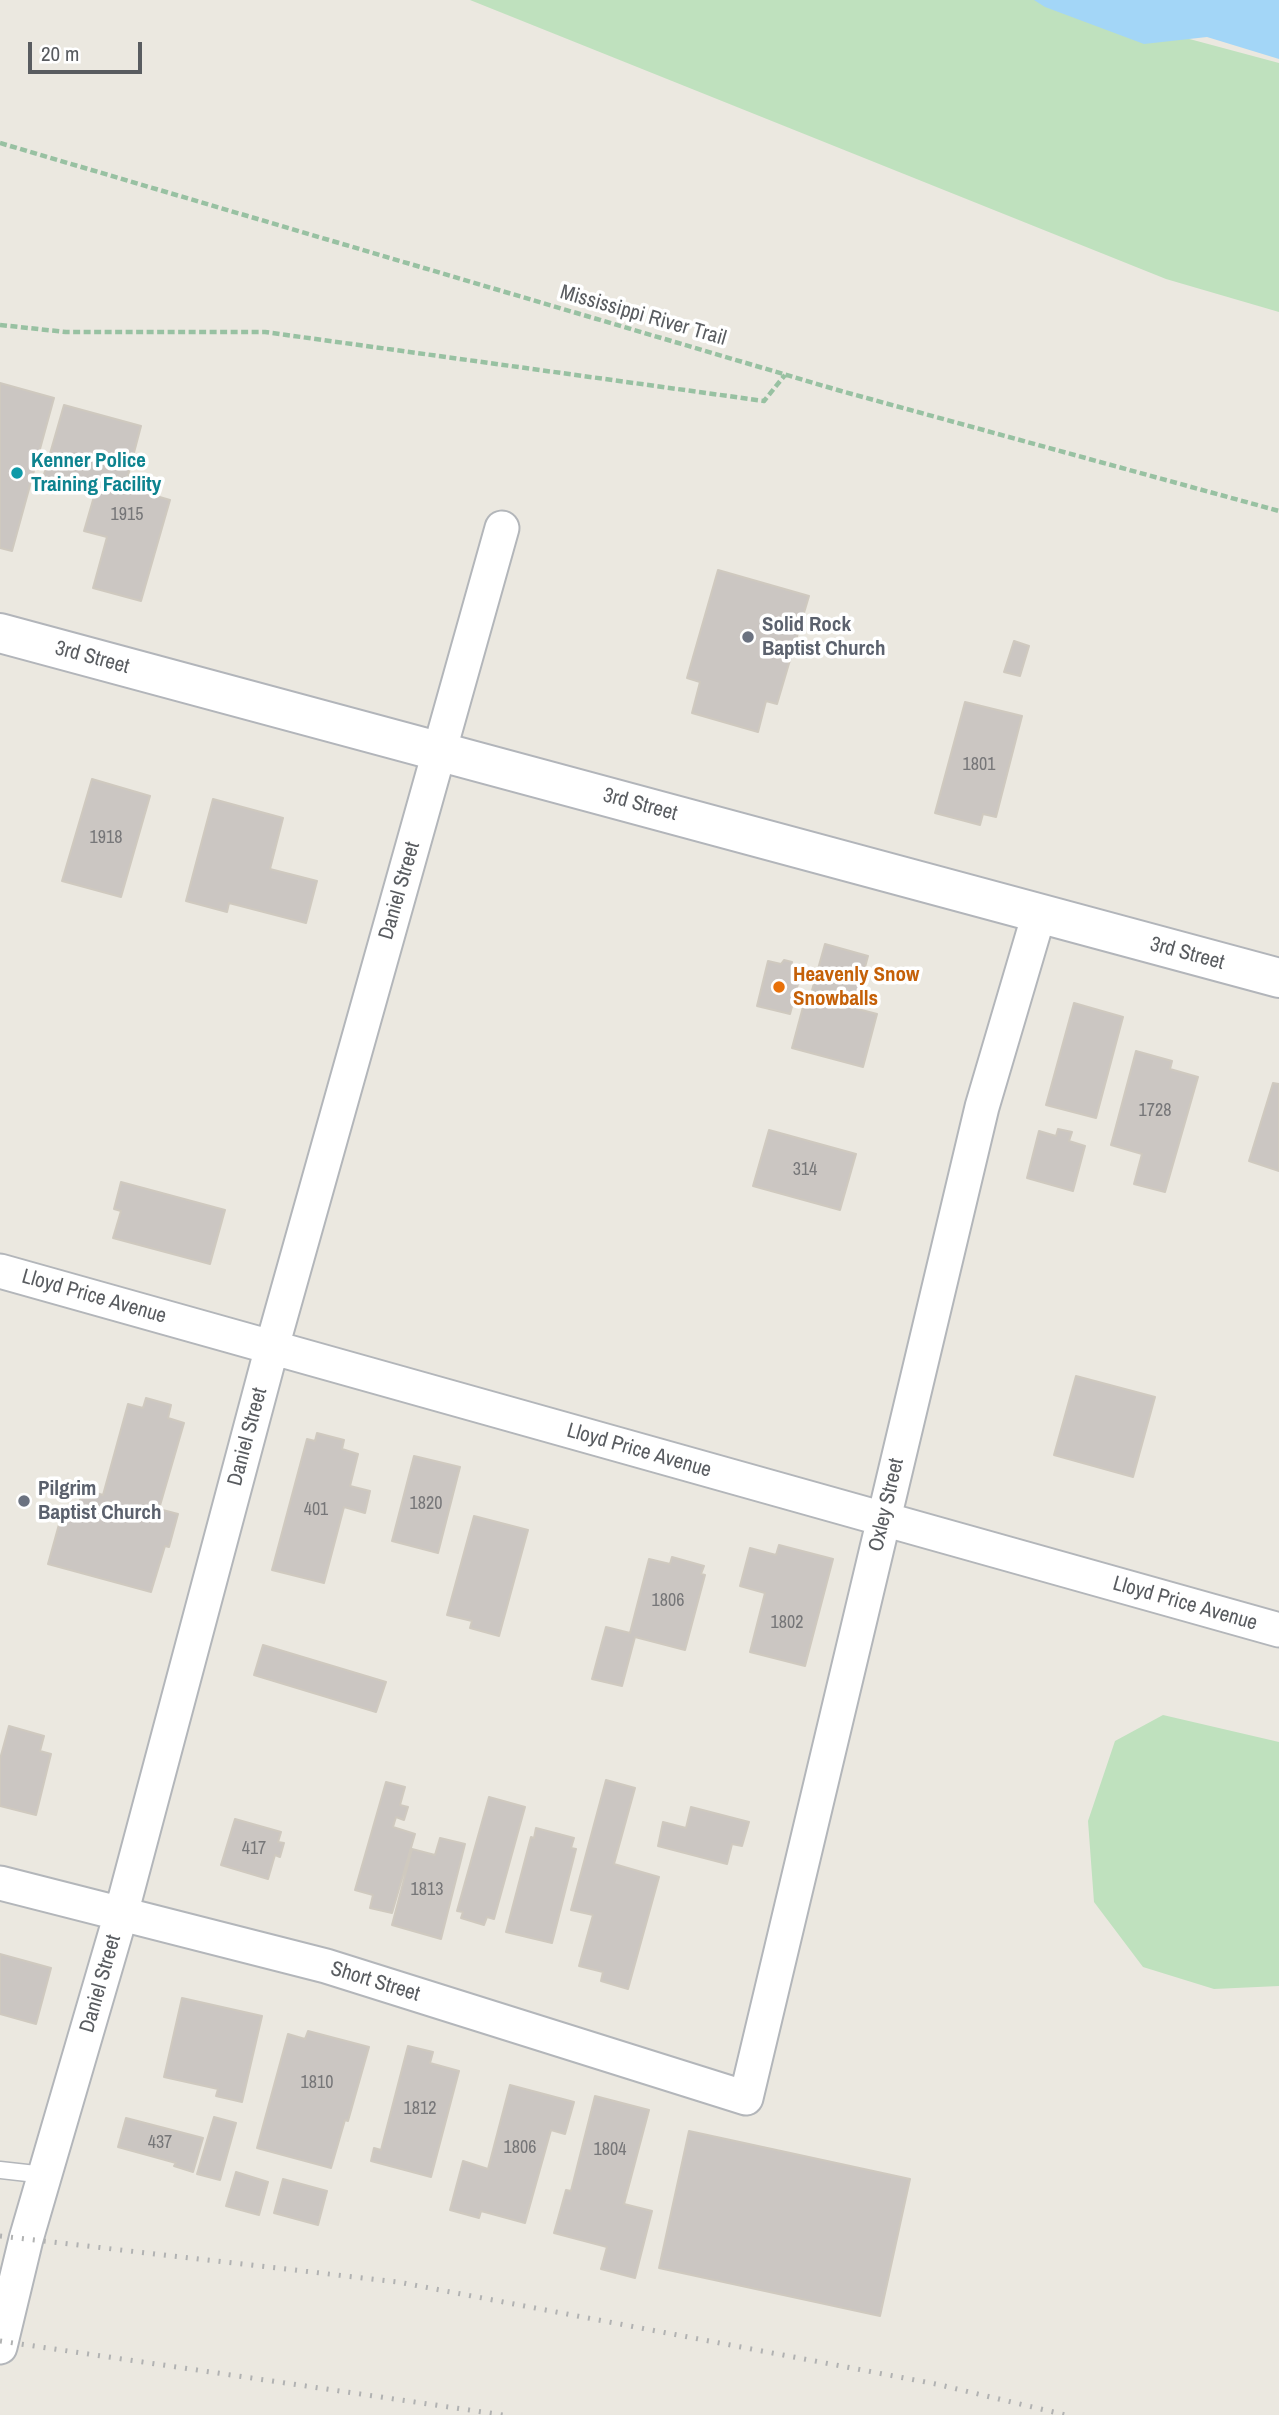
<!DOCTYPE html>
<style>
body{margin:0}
#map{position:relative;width:1279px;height:2415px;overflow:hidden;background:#ebe8e0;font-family:"Archivo Narrow",sans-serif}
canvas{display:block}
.scale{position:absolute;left:28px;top:42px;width:114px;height:32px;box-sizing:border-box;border:4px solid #595c60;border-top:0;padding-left:9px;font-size:21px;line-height:24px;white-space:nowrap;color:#595c60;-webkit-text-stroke:5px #fff;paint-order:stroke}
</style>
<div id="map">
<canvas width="1279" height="2415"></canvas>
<div class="scale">20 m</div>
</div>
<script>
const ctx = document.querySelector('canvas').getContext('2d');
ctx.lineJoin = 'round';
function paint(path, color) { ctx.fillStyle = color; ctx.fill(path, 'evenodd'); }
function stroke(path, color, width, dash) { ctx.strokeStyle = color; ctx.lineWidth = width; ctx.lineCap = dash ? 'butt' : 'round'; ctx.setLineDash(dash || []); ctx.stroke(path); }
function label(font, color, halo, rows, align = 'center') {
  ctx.font = font + ' "Archivo Narrow",sans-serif'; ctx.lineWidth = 7; ctx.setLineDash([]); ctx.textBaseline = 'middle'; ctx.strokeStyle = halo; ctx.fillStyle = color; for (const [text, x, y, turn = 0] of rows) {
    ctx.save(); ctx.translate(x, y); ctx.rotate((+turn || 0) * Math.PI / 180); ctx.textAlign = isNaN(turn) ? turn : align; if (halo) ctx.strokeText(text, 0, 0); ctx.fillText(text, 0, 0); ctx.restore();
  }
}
const green = new Path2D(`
 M470 0H1044L1279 63V312L1166 279Z
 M1163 1715 1279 1742V1986L1214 1989 1143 1967 1094 1902 1088 1821 1115 1741Z`);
const water = new Path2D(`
 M1034 0H1279V59L1207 37 1144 44 1045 7Z`);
const building = new Path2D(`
 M0 383 54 398 12 551 0 548Z
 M64 405 141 426 125 487 170 500 141 601 93 588 107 537 84 531 95 493 43 478Z
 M718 570 809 596 777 704 766 701 758 732 692 713 700 682 687 678Z
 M1014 641 1029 646 1020 676 1004 672Z
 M965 702 1022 716 996 817 983 814 980 825 935 813Z
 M92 779 150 796 121 897 62 881Z
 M213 799 283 818 270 869 317 881 306 923 229 903 227 912 186 901Z
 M825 944 868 956 854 1008 877 1014 863 1067 792 1048 807 992 811 994Z
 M784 960 792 962 791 966 802 969 790 1014 757 1006 768 961 781 964Z
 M1074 1003 1123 1017 1096 1118 1046 1105Z
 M1136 1051 1172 1061 1170 1069 1198 1077 1165 1192 1134 1184 1142 1154 1111 1145Z
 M1273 1083 1279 1084V1171L1249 1161Z
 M1058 1129 1072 1132 1069 1141 1085 1146 1073 1191 1027 1178 1039 1131 1056 1136Z
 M769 1130 856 1154 840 1210 753 1186Z
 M121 1182 225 1210 210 1264 113 1238 121 1211 114 1209Z
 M1076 1376 1155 1397 1133 1477 1054 1455Z
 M146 1398 171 1405 168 1418 184 1423 159 1509 178 1514 169 1547 165 1546 151 1592 48 1564 63 1510 76 1515 83 1489 103 1495 128 1404 143 1408Z
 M317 1433 344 1440 342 1449 358 1454 350 1486 370 1491 365 1513 344 1507 324 1583 272 1570 307 1439 315 1441Z
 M414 1456 460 1467 438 1553 392 1541Z
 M474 1516 528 1530 499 1636 470 1628 472 1621 447 1615Z
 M779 1545 833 1559 805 1666 750 1652 765 1593 740 1586 750 1548 776 1555Z
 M672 1557 704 1566 701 1574 705 1575 685 1650 635 1637 622 1686 592 1679 606 1627 630 1633 649 1559 670 1564Z
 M263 1645 386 1682 376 1712 254 1675Z
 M9 1726 44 1736 40 1751 51 1754 36 1815 0 1806V1759Z
 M606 1780 635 1788 614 1864 659 1877 628 1989 601 1981 603 1972 579 1966 593 1915 571 1910Z
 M386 1782 405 1787 400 1805 408 1807 404 1820 396 1817 393 1827 415 1834 392 1913 370 1908 373 1895 355 1890Z
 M489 1797 525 1807 494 1919 487 1917 484 1925 461 1918 463 1912 457 1911Z
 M691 1807 749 1822 742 1846 732 1844 727 1864 658 1846 663 1822 686 1828Z
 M235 1819 281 1832 278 1842 284 1843 280 1857 275 1855 268 1879 221 1865Z
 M536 1828 574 1838 571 1848 576 1849 552 1943 506 1932 531 1837 534 1838Z
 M440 1838 465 1844 441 1939 392 1925 412 1849 435 1855Z
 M0 1954 51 1968 36 2024 0 2014Z
 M182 1998 262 2016 242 2102 216 2096 218 2089 164 2077Z
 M308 2031 369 2047 348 2121 345 2120 331 2168 257 2148 288 2034 305 2039Z
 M408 2046 433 2052 430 2063 459 2071 431 2177 371 2161 374 2148 381 2150Z
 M510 2085 574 2102 565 2134 551 2130 525 2223 481 2211 479 2218 450 2210 463 2161 488 2169Z
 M595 2096 649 2110 624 2204 652 2211 635 2278 601 2269 607 2247 554 2233 566 2190 571 2191Z
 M214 2117 236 2123 220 2180 197 2174Z
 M126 2118 203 2138 193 2172 174 2166 176 2163 118 2147Z
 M689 2131 910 2179 880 2316 659 2268Z
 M236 2172 268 2182 259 2215 226 2206Z
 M283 2179 327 2191 318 2225 274 2213Z`);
const path = new Path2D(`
 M0 143 841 391 1279 511
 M0 325 66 332H265L764 401 785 375`);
const service = new Path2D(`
 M0 2170 45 2175`);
const minor = new Path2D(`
 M0 1271 1279 1630
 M0 1883 326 1966 746 2098 982 1107 1039 914
 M0 2347 26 2239 121 1914 272 1347 502 528`);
const secondary = new Path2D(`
 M0 633 1279 978`);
const rail = new Path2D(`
 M0 2236 398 2282 936 2384 1066 2415
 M0 2341 503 2415`);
const markers = [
 [17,473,7,"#0f9aa8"],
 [748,637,7,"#6b7280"],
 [779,987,7,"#e8710a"],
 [24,1501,7,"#6b7280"]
];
const numberNames = [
 ["1915",127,515],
 ["1801",979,765],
 ["1918",106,838],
 ["1728",1155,1111],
 ["314",805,1170],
 ["1820",426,1504],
 ["401",316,1510],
 ["1806",668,1601],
 ["1802",787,1623],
 ["417",254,1849],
 ["1813",427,1890],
 ["1810",317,2083],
 ["1812",420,2109],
 ["437",160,2143],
 ["1806",520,2148],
 ["1804",610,2150]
];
const streetNames = [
 ["Mississippi River Trail",643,316,16],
 ["3rd Street",92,658,15],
 ["3rd Street",640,805,15],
 ["Daniel Street",400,891,-74],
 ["3rd Street",1187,954,15],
 ["Lloyd Price Avenue",94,1297,16],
 ["Daniel Street",248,1437,-75],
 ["Lloyd Price Avenue",639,1451,16],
 ["Oxley Street",887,1505,-77],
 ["Lloyd Price Avenue",1185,1604,16],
 ["Short Street",375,1982,17],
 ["Daniel Street",101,1984,-74]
];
const cultureNames = [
 ["Kenner Police",31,461],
 ["Training Facility",31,485]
];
const worshipNames = [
 ["Solid Rock",762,625],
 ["Baptist Church",762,649],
 ["Pilgrim",38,1489],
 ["Baptist Church",38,1513]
];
const foodNames = [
 ["Heavenly Snow",793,975],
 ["Snowballs",793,999]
];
paint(green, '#bfe1be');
paint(water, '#a3d6f7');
paint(building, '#cbc6c2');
stroke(building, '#cfc9bf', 2);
stroke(service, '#b3b6ba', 19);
stroke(minor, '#b3b6ba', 37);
stroke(secondary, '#b2b5ba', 42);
stroke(path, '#98c1a2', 4.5, [7, 3.5]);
stroke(service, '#fff', 16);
stroke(minor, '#fff', 33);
stroke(secondary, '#fff', 38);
stroke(rail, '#b1b2b2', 5, [2, 9]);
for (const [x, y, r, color] of markers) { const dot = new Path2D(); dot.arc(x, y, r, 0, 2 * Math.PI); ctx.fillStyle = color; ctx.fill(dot); stroke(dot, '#fff', 2.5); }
label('18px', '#767678', null, numberNames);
label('21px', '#595c60', '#fff', streetNames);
label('bold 21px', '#0d838f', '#fff', cultureNames, 'left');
label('bold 21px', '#5b616d', '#fff', worshipNames, 'left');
label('bold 21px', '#c56008', '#fff', foodNames, 'left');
</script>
